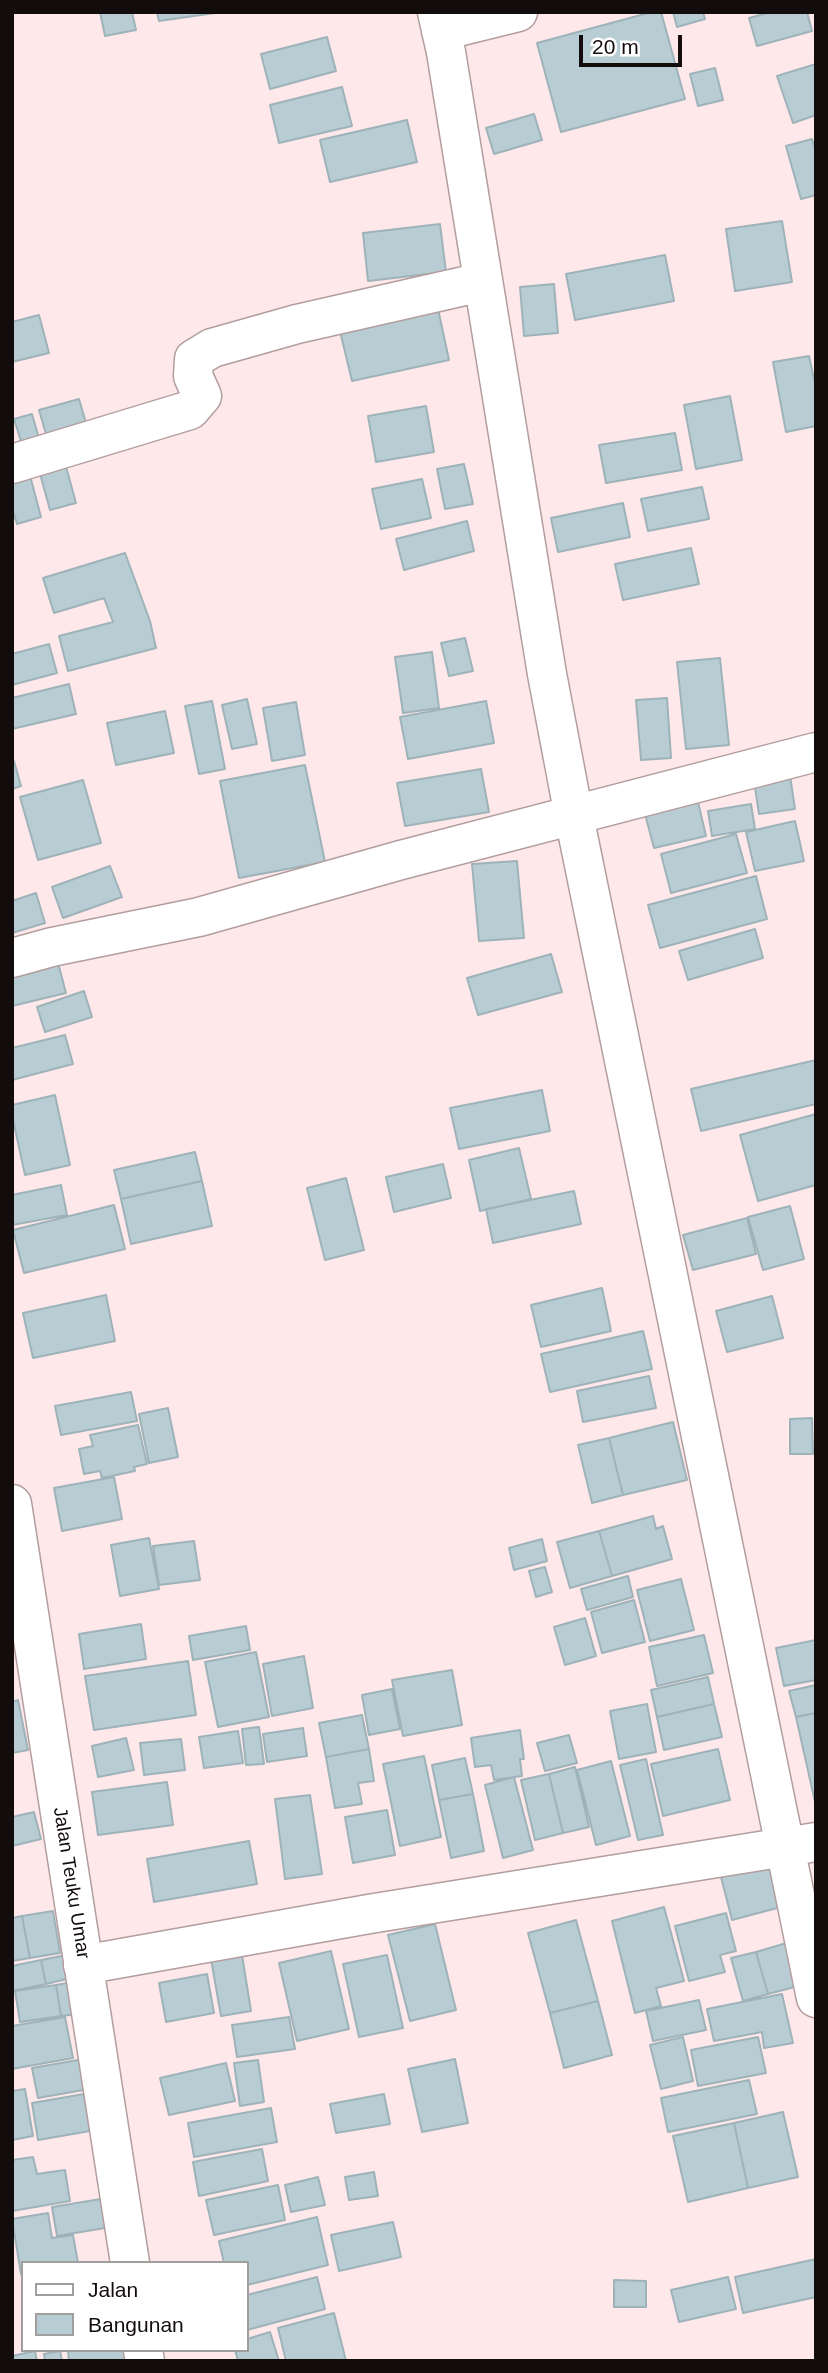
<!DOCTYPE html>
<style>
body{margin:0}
#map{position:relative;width:828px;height:2373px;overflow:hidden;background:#ffe8e9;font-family:Arial,sans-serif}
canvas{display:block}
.frame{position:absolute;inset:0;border:14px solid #130c0d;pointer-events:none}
.legend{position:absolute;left:21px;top:2261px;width:228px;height:91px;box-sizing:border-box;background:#fff;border:2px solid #a19e9e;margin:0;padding:9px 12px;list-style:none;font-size:21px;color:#130c0d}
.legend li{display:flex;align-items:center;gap:14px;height:35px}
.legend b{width:35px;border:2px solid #a19e9e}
.scale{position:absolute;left:579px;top:35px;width:103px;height:32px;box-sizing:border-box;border:4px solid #130c0d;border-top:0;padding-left:9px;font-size:21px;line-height:24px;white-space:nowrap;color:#130c0d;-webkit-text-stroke:5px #fff;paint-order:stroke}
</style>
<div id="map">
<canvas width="828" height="2373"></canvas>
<div class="frame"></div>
<ul class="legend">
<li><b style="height:9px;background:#fff"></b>Jalan</li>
<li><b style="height:19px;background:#b7cdd3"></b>Bangunan</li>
</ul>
<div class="scale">20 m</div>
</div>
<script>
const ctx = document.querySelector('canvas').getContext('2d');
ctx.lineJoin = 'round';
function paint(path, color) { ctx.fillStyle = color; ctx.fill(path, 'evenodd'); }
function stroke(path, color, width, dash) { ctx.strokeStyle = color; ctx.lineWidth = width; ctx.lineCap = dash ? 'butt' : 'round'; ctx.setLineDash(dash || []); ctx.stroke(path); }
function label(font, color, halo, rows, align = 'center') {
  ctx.font = font + ' Arial,sans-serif'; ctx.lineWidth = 7; ctx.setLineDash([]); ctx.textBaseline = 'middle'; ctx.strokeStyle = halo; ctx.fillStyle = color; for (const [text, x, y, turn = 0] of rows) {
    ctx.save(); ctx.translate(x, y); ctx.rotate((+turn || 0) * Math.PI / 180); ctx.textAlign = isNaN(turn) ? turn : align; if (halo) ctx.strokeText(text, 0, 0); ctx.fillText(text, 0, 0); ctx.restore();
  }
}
const building = new Path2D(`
 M100 12H132L136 30 105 36Z
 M157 12H222L159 21Z
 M652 12H661L685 99 561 132 537 43Z
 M673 12H703L705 19 677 27Z
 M771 12H807L812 31 757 46 749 18Z
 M327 37 336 71 270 89 261 54Z
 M816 64V115L793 123 777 76Z
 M715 68 723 100 698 106 690 74Z
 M342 87 352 126 279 143 270 105Z
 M534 114 542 140 494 154 486 128Z
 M407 120 417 162 330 182 320 140Z
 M812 139 816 152V195L801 199 786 146Z
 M782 221 792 282 735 291 726 229Z
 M440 224 446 272 368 281 363 233Z
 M665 255 674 301 575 320 566 274Z
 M554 284 558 333 524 336 520 287Z
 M438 309 449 360 352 381 340 331Z
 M39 315 49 353 12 362V322Z
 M809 356 816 388V426L786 432 773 362Z
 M730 396 742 460 696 469 684 405Z
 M79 399 86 423 46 434 39 410Z
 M426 406 434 452 376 462 368 416Z
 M32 414 42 449 25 454 14 419Z
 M675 433 682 470 606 483 599 445Z
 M65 463 76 503 50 510 39 470Z
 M464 464 473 504 445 509 437 469Z
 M29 472 41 517 17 524 12 508V477Z
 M422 479 431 518 381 529 372 489Z
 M702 487 709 519 648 531 641 499Z
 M623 503 630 537 558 552 551 518Z
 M467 521 474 551 404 570 396 539Z
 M691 548 699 584 623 600 615 564Z
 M125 553 150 621 156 648 68 671 59 636 113 622 104 598 54 613 43 578Z
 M465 638 473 671 449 676 441 643Z
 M49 644 57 673 12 685V654Z
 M432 652 439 708 403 713 395 657Z
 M720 658 729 745 686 749 677 662Z
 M69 684 76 714 12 729V698Z
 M667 698 671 758 641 760 636 700Z
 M247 699 257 744 232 749 222 705Z
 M212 701 225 769 199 774 185 706Z
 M486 701 494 743 408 759 400 717Z
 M296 702 305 755 272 761 263 708Z
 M165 711 174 753 116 765 107 723Z
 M14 761 21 786 12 789V762Z
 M305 765 325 862 239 878 220 781Z
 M481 769 489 812 405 826 397 783Z
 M789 769 795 809 759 814 753 774Z
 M83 780 101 843 38 860 20 797Z
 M698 802 706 836 654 848 645 814Z
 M751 804 755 829 712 836 708 811Z
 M795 821 804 861 755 871 746 832Z
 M736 834 747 873 671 893 661 854Z
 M517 861 524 938 479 941 472 864Z
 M110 866 122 897 63 918 52 887Z
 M756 876 767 919 660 948 648 905Z
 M36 893 45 923 12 933V901Z
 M755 929 763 958 688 980 679 951Z
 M551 954 562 992 478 1015 467 978Z
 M57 959 66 993 12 1006V970Z
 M84 991 92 1017 45 1032 37 1007Z
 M65 1035 73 1064 12 1080V1048Z
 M816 1060V1104L701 1131 691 1089Z
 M542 1090 550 1131 459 1149 450 1108Z
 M55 1095 70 1165 25 1175 12 1115V1105Z
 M816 1114V1185L758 1201 740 1135Z
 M519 1148 531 1199 480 1211 469 1160Z
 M195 1152 202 1181 121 1199 114 1170Z
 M443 1164 451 1198 394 1212 386 1177Z
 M346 1178 364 1250 325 1260 307 1188Z
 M202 1181 212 1226 131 1244 121 1199Z
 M61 1185 67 1215 12 1225V1195Z
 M574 1191 581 1224 493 1243 486 1209Z
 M114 1205 125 1249 24 1273 13 1230Z
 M790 1206 804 1259 763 1270 748 1217Z
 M747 1218 756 1254 693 1270 683 1235Z
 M602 1288 611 1331 541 1347 531 1305Z
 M106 1295 115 1341 33 1358 23 1313Z
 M772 1296 783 1338 727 1352 716 1311Z
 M643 1331 652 1369 550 1392 541 1354Z
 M649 1376 656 1408 583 1422 577 1391Z
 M131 1392 137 1421 61 1435 55 1406Z
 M168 1408 178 1457 149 1463 139 1414Z
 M812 1418 813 1454H790V1419Z
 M673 1422 687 1480 623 1495 609 1438Z
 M138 1425 147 1464 134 1467 135 1471 102 1478 100 1471 84 1474 79 1449 93 1446 90 1435Z
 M609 1438 623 1495 592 1503 578 1445Z
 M114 1477 122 1519 62 1531 54 1488Z
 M653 1516 656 1529 663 1526 672 1559 612 1576 599 1531Z
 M599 1531 612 1576 570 1588 557 1542Z
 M149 1538 159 1589 120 1596 111 1545Z
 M542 1539 547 1561 514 1570 509 1548Z
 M194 1541 200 1580 159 1585 153 1546Z
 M545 1567 552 1592 536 1597 529 1571Z
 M628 1576 633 1597 587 1610 581 1589Z
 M681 1579 694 1630 650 1641 637 1590Z
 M634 1600 645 1642 602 1653 591 1612Z
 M585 1618 596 1656 565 1665 554 1627Z
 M141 1624 146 1659 84 1669 79 1634Z
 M246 1626 250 1650 193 1660 189 1636Z
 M704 1635 713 1673 657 1686 649 1647Z
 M816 1640V1680L784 1686 776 1648Z
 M256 1652 269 1717 218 1727 205 1662Z
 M304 1656 313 1708 272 1716 263 1664Z
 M188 1661 196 1715 94 1730 85 1676Z
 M452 1670 462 1725 403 1736 392 1680Z
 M708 1677 714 1704 657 1717 651 1690Z
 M816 1685V1713L796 1717 789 1691Z
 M392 1689 400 1729 369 1735 362 1695Z
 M18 1700 28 1750 12 1753V1702Z
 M647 1704 656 1752 619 1759 610 1711Z
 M714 1704 722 1737 664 1750 657 1717Z
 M816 1713V1801L815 1802 796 1717Z
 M362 1715 369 1749 326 1757 319 1723Z
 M259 1727 264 1764 246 1765 242 1729Z
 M303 1728 307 1756 267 1762 263 1734Z
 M520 1730 524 1759H520L522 1776 494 1780 491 1765 475 1767 471 1738Z
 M238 1731 243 1763 204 1768 199 1737Z
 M569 1735 577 1763 545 1771 537 1743Z
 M126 1738 134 1770 98 1777 92 1746Z
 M181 1739 185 1770 144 1775 140 1743Z
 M369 1749 374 1781 358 1783 362 1804 335 1808 326 1757Z
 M718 1749 730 1800 663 1816 651 1764Z
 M424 1756 441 1837 400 1846 383 1764Z
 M465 1758 473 1794 439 1800 432 1765Z
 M646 1759 663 1835 638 1840 620 1765Z
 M611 1761 630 1836 596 1845 577 1770Z
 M575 1767 589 1827 563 1833 549 1774Z
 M549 1774 563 1833 535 1840 521 1780Z
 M514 1777 533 1850 503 1858 485 1785Z
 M167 1782 173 1825 98 1835 92 1792Z
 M473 1794 484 1851 451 1858 439 1800Z
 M310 1795 322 1874 285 1879 275 1799Z
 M387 1810 395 1855 353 1863 345 1817Z
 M34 1812 41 1839 12 1846V1817Z
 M249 1841 257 1884 154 1902 147 1859Z
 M768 1860 781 1907 732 1920 720 1873Z
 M664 1907 684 1981 656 1988 661 2006 635 2013 612 1921Z
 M53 1911 60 1953 30 1958 22 1916Z
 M726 1913 736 1951 720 1955 725 1972 689 1981 675 1926Z
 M22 1916 30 1958 12 1961V1918Z
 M576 1920 598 2001 550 2013 528 1933Z
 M435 1924 456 2010 410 2021 388 1935Z
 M790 1942 802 1985 768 1994 756 1952Z
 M331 1951 349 2029 297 2041 279 1963Z
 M756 1952 768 1994 743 2001 731 1958Z
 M66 1955 71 1978 46 1984 41 1960Z
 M242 1955 251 2011 221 2016 211 1959Z
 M387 1955 403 2028 359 2037 343 1964Z
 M41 1960 46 1984 12 1991V1966Z
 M207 1974 214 2013 166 2022 159 1983Z
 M73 1982 78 2014 61 2016 56 1985Z
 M56 1985 61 2016 20 2022 15 1991Z
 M782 1994 793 2043 764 2048 762 2032 714 2041 707 2009Z
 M699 2000 706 2030 653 2041 646 2011Z
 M598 2001 612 2055 564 2068 550 2013Z
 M65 2017 73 2058 12 2069V2026Z
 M289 2017 295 2049 237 2057 232 2025Z
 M683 2037 693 2081 661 2089 650 2045Z
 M758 2037 766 2073 698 2086 691 2050Z
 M84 2059 89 2089 38 2098 32 2068Z
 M455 2059 468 2123 422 2132 408 2069Z
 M258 2060 264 2102 240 2106 234 2063Z
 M226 2063 235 2101 169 2115 160 2078Z
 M749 2080 757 2114 668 2132 661 2098Z
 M25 2089 33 2136 12 2140V2091Z
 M84 2094 90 2131 38 2140 32 2103Z
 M384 2094 390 2124 336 2133 330 2104Z
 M271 2108 277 2142 194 2157 188 2123Z
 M783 2112 798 2177 748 2188 734 2123Z
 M734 2123 748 2188 688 2202 673 2136Z
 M262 2149 268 2181 199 2196 193 2162Z
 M33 2157 37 2174 65 2170 70 2201 12 2211V2160Z
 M374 2172 378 2196 349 2200 345 2177Z
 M318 2177 325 2205 291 2212 285 2185Z
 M278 2185 285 2220 214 2235 206 2200Z
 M107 2198 111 2227 57 2236 52 2207Z
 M48 2213 52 2238 73 2235 78 2263H23V2274H21L12 2219Z
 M317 2217 328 2265 247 2285V2263H224L219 2241Z
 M393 2222 401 2257 339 2271 331 2235Z
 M816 2259V2297L743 2313 735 2277Z
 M317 2277 325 2309 247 2330V2295Z
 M728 2277 736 2309 679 2322 671 2290Z
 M614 2280 646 2281V2307H614Z
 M334 2313 346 2361H286L278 2328Z
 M270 2332 279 2361H238L235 2350H247V2339Z
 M73 2350H131L133 2361H69L68 2351Z
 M35 2351 37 2361H12V2356Z
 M60 2351 62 2361H45L44 2354Z`);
const minor = new Path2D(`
 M437 12 446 52 547 674 574 816 816 1998
 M441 31 518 12
 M12 464 190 410 202 396 193 376 194 359 212 348 297 324 482 282
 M12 958 52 947 199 917 401 860 816 752
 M83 1965 369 1914 816 1842`);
const major = new Path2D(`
 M12 1504 130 2263
 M143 2350 145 2361`);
const streetNames = [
 ["Jalan Teuku Umar",71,1883,81]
];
paint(building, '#b7cdd3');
stroke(building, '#9eb3b9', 2);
stroke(minor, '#b39e9f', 41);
stroke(major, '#b39e9f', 41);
stroke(minor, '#fff', 38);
stroke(major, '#fff', 38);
label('19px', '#130c0d', '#fff', streetNames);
</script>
